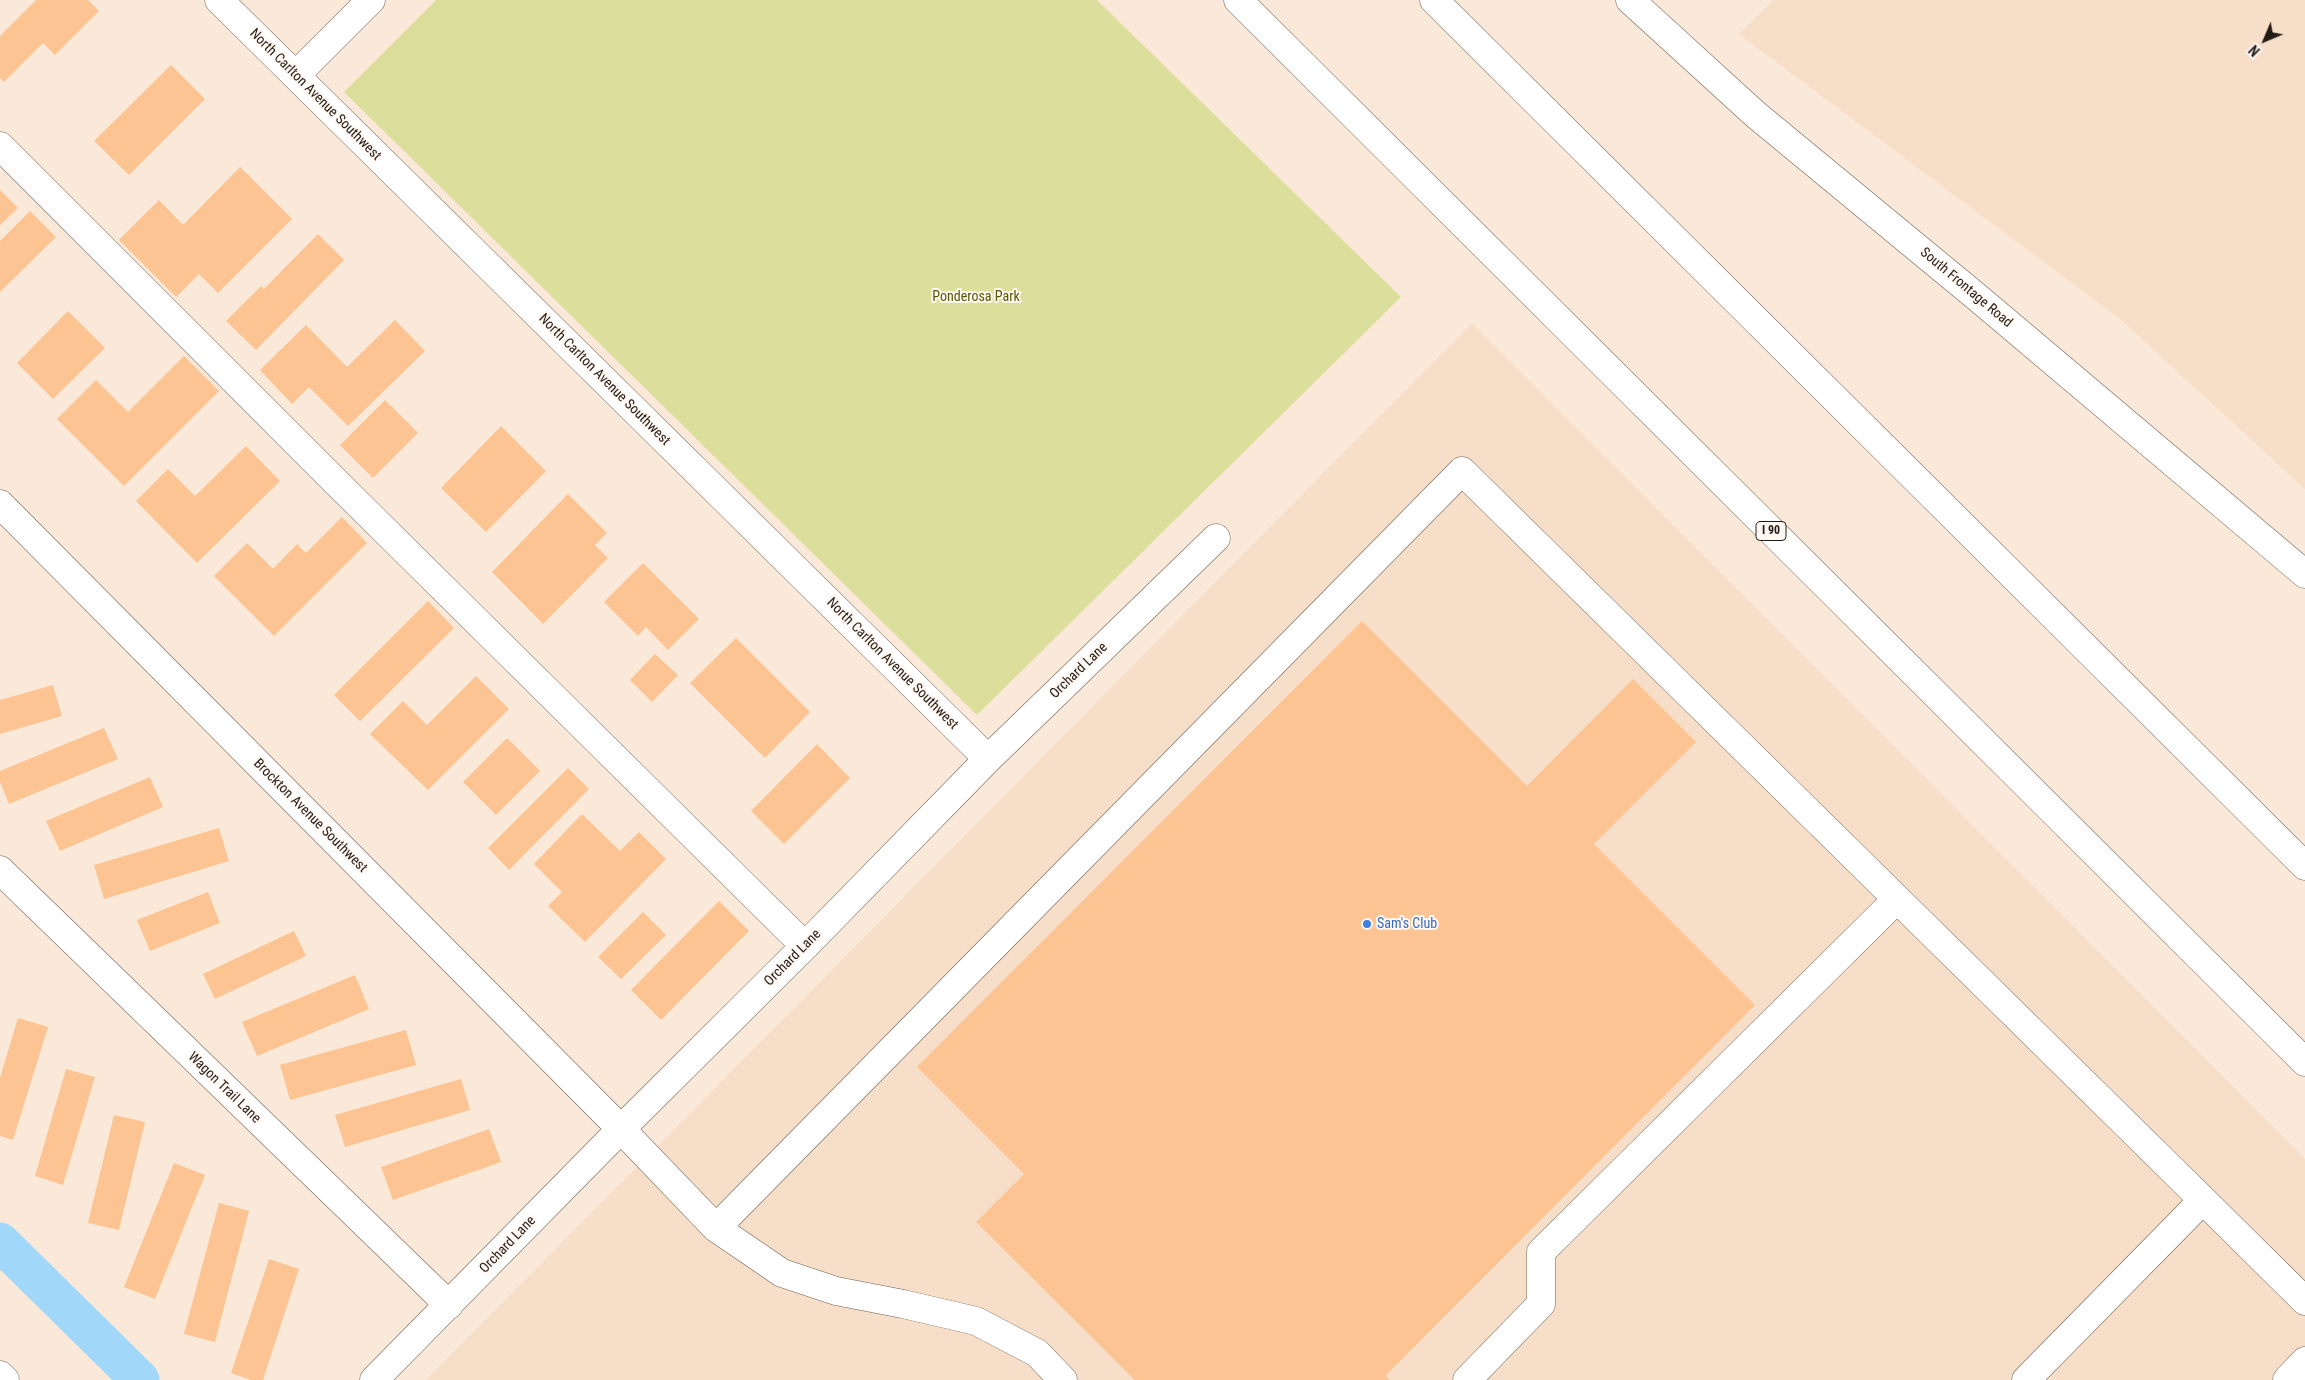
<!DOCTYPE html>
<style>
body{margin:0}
#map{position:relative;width:2305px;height:1380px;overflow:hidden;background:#fae8d8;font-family:"Roboto Condensed",sans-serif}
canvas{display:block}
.north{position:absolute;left:2240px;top:15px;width:50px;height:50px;-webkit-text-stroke:4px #fff7f1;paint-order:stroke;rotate:225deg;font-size:14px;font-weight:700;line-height:20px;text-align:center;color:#221b16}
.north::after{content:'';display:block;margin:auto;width:18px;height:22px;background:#221b16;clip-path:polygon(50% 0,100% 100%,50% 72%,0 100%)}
</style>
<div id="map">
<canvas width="2305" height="1380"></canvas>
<div class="north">N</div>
</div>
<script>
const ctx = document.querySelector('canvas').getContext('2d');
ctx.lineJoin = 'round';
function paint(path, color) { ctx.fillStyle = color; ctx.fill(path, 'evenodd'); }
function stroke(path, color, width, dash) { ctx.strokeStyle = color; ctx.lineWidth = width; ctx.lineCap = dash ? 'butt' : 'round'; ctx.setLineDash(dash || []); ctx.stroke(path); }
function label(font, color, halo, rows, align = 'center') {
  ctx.font = font + ' "Roboto Condensed",sans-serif'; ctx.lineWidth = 4; ctx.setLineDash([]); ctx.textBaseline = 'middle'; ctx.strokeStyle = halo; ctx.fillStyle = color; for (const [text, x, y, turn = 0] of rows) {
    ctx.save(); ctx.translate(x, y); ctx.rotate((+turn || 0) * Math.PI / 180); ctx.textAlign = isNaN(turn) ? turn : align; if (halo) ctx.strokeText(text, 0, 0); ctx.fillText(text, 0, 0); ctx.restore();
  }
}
const built = new Path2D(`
 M1774 0H2305V489L2120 319 1739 34Z
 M1472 323 2305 1159V1380H426Z`);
const green = new Path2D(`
 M436 0H1097L1401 297 977 715 344 92Z`);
const canal = new Path2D(`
 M0 1242 140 1380`);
const building = new Path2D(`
 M36 0H88L99 11 55 55 43 43 4 82 0 78V36Z
 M171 65 205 99 129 175 94 141Z
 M240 167 292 219 218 293 199 274 176 297 119 240 159 200 183 225Z
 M0 190 18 208 0 225Z
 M30 211 56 237 0 292V241Z
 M318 234 344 260 256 350 226 321 261 286 264 289Z
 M68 311 105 348 53 399 17 363Z
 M395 320 425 351 348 426 309 387 292 404 260 370 306 325 347 367Z
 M184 356 219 391 124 486 57 419 96 380 128 412Z
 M385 400 418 433 373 478 340 445Z
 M501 426 546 471 486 532 441 488Z
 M246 446 280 481 197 563 136 501 168 469 195 496Z
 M568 494 607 533 595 545 608 558 543 624 492 572Z
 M342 517 367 543 274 636 214 576 247 543 273 569 297 544 306 553Z
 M643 563 699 619 668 650 646 627 638 636 604 602Z
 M428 601 454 628 360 721 334 695Z
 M1362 621 1527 786 1633 679 1696 742 1594 844 1755 1005 1385 1376 1390 1380H1135L976 1222 1024 1174 917 1067Z
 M736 638 810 712 765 758 690 683Z
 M655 654 678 675 652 702 630 680Z
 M476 676 509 709 428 790 370 734 403 701 427 725Z
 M53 685 62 716 0 734V700Z
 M104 728 118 759 9 804 0 782V771Z
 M507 738 540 771 496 815 463 782Z
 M817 744 850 778 784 844 751 811Z
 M568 768 589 789 509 870 488 848Z
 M150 777 163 807 60 851 46 821Z
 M582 814 620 851 639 832 666 859 585 942 548 906 562 892 534 864Z
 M219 828 229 861 104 899 94 865Z
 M208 892 220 923 150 951 137 920Z
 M719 901 749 931 661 1020 631 990Z
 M643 912 666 935 621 979 598 957Z
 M294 931 306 956 215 999 203 974Z
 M355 975 369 1009 257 1056 242 1022Z
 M18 1018 48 1027 13 1140 0 1136V1078Z
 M406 1030 416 1065 290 1100 280 1065Z
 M66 1069 95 1077 63 1185 35 1176Z
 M461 1079 470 1110 345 1147 335 1115Z
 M114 1115 145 1122 119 1230 88 1223Z
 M489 1129 501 1162 393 1200 381 1167Z
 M174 1163 205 1175 155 1299 124 1287Z
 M219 1203 249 1211 215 1342 184 1334Z
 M269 1259 299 1269 263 1380H251L231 1373Z`);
const minor = new Path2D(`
 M219 0 988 759
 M296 75 371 0
 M0 146 342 488 805 946
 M0 504 621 1129 716 1228 782 1273 836 1291 903 1304 976 1321 1037 1353 1063 1380
 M0 870 449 1305
 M2203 1200 2305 1301
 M716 1228 1462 471 2203 1200 2026 1380
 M374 1380 621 1129 805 946 988 759 1216 538
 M1467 1380 1541 1304V1252L1897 899
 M2287 1380 2305 1361`);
const major = new Path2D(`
 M1630 0 1755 114 1978 298 2305 574
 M0 1375 5 1380`);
const highway = new Path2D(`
 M1238 0 2305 1062
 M1434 0 2305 866`);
const markers = [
 [1367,924,5,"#3f7fe0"]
];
const shields = [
 [1771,531,30]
];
const shieldNames = [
 ["I 90",1771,531]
];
const streetNames = [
 ["North Carlton Avenue Southwest",315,95,45],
 ["South Frontage Road",1966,288,40],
 ["North Carlton Avenue Southwest",604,380,45],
 ["North Carlton Avenue Southwest",892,664,45],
 ["Orchard Lane",1079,671,-44],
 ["Brockton Avenue Southwest",310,816,45],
 ["Orchard Lane",793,958,-45],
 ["Wagon Trail Lane",224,1088,44],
 ["Orchard Lane",508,1245,-46]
];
const parkNames = [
 ["Ponderosa Park",976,297]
];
const shopNames = [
 ["Sam's Club",1377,924]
];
paint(built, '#f6dec8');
paint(green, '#dcdf9c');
stroke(canal, '#a1d8f9', 39);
paint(building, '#fcc492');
stroke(minor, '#6f6052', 29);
stroke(major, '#6f6052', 29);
stroke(highway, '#6f6052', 29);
stroke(minor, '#fff', 28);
stroke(major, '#fff', 28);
stroke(highway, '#fff', 28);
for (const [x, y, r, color] of markers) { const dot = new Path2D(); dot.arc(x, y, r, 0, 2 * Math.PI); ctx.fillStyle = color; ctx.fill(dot); stroke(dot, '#fff7f1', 2); }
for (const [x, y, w] of shields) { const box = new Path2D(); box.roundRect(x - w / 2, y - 9.5, w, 19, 4); ctx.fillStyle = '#fff7f1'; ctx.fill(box); stroke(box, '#221b16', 1); }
label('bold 12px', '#221b16', null, shieldNames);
label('14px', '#221b16', '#fff7f1', streetNames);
label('14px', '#575801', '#fff7f1', parkNames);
label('14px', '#366cbe', '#fff7f1', shopNames, 'left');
</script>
